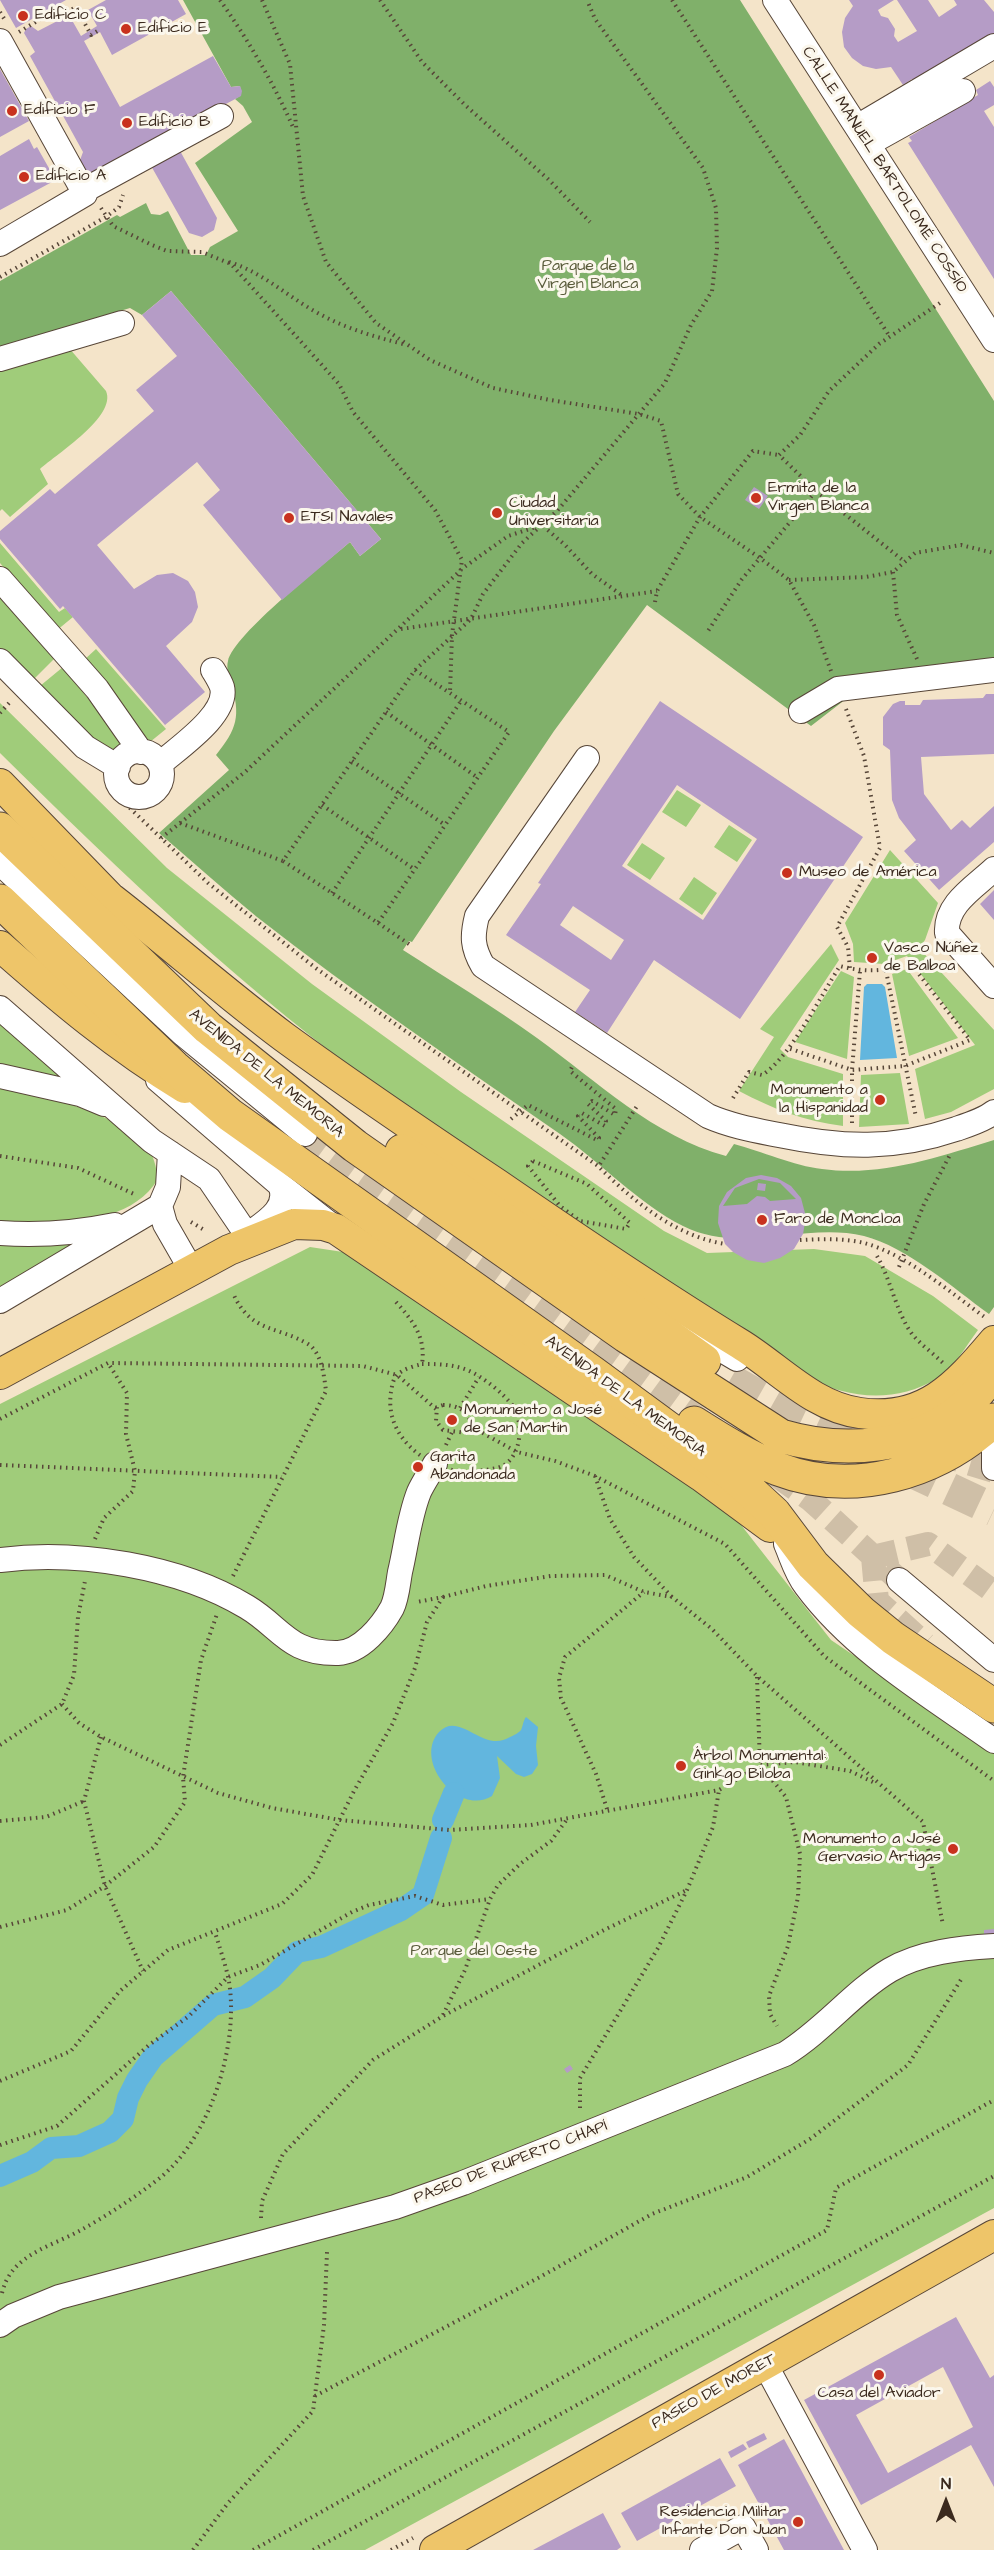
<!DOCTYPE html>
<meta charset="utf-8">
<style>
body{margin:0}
#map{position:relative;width:994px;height:2550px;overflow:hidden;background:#f4e4c9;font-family:"Architects Daughter",sans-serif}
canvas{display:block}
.north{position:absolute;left:916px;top:2472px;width:60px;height:60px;-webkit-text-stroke:4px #fbf7ec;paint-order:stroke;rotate:0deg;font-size:16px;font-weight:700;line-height:24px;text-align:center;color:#3b2a1e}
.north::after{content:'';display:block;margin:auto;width:21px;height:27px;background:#3b2a1e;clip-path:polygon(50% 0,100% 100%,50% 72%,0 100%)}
</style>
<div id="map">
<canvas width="994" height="2550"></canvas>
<div class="north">N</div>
</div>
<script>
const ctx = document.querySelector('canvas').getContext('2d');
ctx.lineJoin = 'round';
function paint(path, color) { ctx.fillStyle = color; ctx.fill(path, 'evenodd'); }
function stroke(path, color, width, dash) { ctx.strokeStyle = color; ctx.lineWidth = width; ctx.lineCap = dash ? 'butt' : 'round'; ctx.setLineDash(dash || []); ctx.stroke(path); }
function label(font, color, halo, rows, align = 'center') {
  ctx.font = font + ' "Architects Daughter",sans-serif'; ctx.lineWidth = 6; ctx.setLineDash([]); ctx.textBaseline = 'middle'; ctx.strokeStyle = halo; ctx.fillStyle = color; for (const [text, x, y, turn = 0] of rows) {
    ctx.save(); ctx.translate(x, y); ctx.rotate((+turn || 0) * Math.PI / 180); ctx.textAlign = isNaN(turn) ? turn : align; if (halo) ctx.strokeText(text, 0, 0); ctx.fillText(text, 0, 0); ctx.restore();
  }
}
const green = new Path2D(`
 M69 348 106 391C117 416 57 454 40 469L48 484 10 517 2 509 0 511V371Z
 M0 543 59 612 65 608 73 617 56 631 0 563Z
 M0 597 56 657 32 681 0 652Z
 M96 649 166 729 150 742 84 660Z
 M63 667 121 740 120 745 112 752 104 751 40 686Z
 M0 703 167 868 312 984 461 1092 664 1231 707 1253 814 1249 865 1256 933 1296 978 1330C966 1346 954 1368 936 1379 897 1403 847 1399 809 1378 669 1284 527 1193 390 1096 249 995 123 875 0 753Z
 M677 790 701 805 686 827 662 812Z
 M729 825 752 840 737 862 714 847Z
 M642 843 665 858 650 880 627 865Z
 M890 850 938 903 925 940 919 948 994 1030V1089L951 1112 925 1119 915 1069 975 1045 907 956 884 964 854 962 853 944 845 923Z
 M694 877 717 893 702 915 679 899Z
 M831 944 839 960 780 1049 788 1057 843 1074V1126C804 1121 773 1109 739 1091L774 1037 760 1029Z
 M907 969 958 1038 909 1056 892 974Z
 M841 971 854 977 847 1059 795 1042Z
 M0 1014 86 1085 0 1066Z
 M900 1073 909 1124 859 1127 861 1075Z
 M0 1085C46 1097 111 1110 145 1145 154 1154 156 1167 158 1179 128 1229 50 1223 0 1221Z
 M81 1240 0 1290V1241Z
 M310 1247 343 1252 410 1287 720 1498 831 1640 994 1750V2208L365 2550H0V1404Z`);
const forest = new Path2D(`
 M183 0H740L994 401V675H877L811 726 647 605 554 731 412 942 409 941 403 950C448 979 494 1007 537 1038 597 1081 654 1137 726 1156L734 1144C761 1151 794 1166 822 1169 882 1177 938 1157 994 1140V1307L989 1314C953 1288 907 1247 864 1236 804 1222 740 1255 683 1226 639 1204 600 1162 560 1134 458 1063 355 994 257 917 224 890 192 861 159 833L229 770 216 755C237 729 241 716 231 683 229 676 226 668 228 661 234 634 325 563 350 542L360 556 381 539 171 291 142 315 130 308 0 347V281L117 215 120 217 146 203 151 214 160 215 168 211 191 255H206L210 247 238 231 195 163 252 122 243 106 235 99 241 95 240 86 231 87Z`);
const water = new Path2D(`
 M867 984H882L885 987 897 1058 860 1060 864 987Z
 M526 1717 538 1727 536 1746 538 1765 532 1774 524 1777 516 1774 497 1756 500 1778 492 1796C458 1817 413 1760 439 1732 460 1710 483 1754 510 1737 513 1736 520 1732 521 1730 523 1726 523 1721 526 1717Z`);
const canal = new Path2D(`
 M443 1820 454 1793
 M0 2176 32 2162 51 2148 79 2146 110 2132 123 2119 128 2098 137 2080 153 2057 213 2005 245 1997 272 1978 297 1952 321 1947 401 1910 423 1895 441 1838`);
const building = new Path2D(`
 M0 0H66L16 28Z
 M106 0H178L186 14 112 55 100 32 84 41 120 107 213 56 231 87 240 86 242 91 241 96 222 106 179 149 217 218 214 230 202 237 189 233 150 164 96 177 85 174 79 163 83 152 30 56 35 52 24 33 26 29 31 26 38 31 69 15 81 36 97 26 88 10Z
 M849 0H894L878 10 881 16 888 18 895 29 894 36 898 42 917 31 897 0H928L939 17 957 5 954 0H984L994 12V36L916 85 912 79 903 85 891 67 876 69 863 66 852 58 844 47 842 32 845 18 853 6Z
 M0 69 29 121 0 137Z
 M990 81 994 87V105L984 111 994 127V279L908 143 912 141 909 137 978 95 976 90Z
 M29 139 34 149 37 147 50 170 46 172 52 182 0 210V156Z
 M171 291 381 539 360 556 350 542 282 600 203 505 220 490 197 462 97 545 134 589 157 575 173 573 188 581 195 592 198 607 192 622 166 646 205 692 165 725 63 606 60 609 0 539V531L50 489 55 494 154 411 136 390 177 356 142 315Z
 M754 487 768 496 759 509 745 500Z
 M986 694H994V754L921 757 924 794 951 830 962 820 970 828 994 806V842L939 890 904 851 916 840 899 818 892 800 890 750 883 745V717L893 704 900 701H905V705H920L923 700 983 698Z
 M660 701 863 837 740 1019 654 960 607 1033 575 1012 590 990 506 935 541 884 538 883ZM677 785 757 839 703 920 622 866ZM573 906 624 940 611 960 560 925Z
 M994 890V920L980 904Z
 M761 1175 777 1178 791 1186 801 1198 806 1217 803 1234 794 1249 780 1258 764 1263 747 1260 733 1252 725 1244 718 1223 719 1206 727 1192 746 1178ZM759 1179 780 1183 796 1199 770 1201 765 1197 757 1196 747 1204 723 1206 735 1188Z
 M758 1183 766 1184 765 1191 757 1190Z
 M994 1929V1935H984V1930Z
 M570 2065 573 2069 567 2073 564 2069Z
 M956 2317 990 2378 994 2375V2487L971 2445 861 2505 804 2400ZM943 2367 973 2427 888 2473 856 2415Z
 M764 2433 767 2439 749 2448 746 2442Z
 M784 2439 800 2468 844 2550H784L753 2493 738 2465Z
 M743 2444 747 2449 731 2458 728 2452Z
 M720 2458 736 2486 637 2541 621 2513Z
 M603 2513 621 2547 617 2550H533Z`);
const minorTunnel = new Path2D(`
 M305 1134 711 1428
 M936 1453 994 1471
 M776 1475 811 1500 899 1580
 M873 1557 877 1601 925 1644
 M873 1557 928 1544 994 1592`);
const highwayTunnel = new Path2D(`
 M730 1380 790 1414 994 1510`);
const path = new Path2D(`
 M220 0C248 40 273 82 293 127
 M262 0 290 64 303 196 326 262 376 323 430 360 493 388 550 400 639 414 661 421 678 494 700 517 760 558 742 579 706 634
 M380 0 422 62 465 105 548 179 590 222
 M672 0 890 337
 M0 12 5 20
 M19 32 52 12 63 14 76 7 91 35 99 30
 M101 208 113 226 152 245 167 251 202 252 231 264 339 384 353 412 435 510 462 560 452 635 450 692
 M229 262C262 272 287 296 316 312 344 328 372 336 403 344
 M0 277 106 217 119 207 123 195
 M816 491 905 562
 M893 572 897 615 917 659
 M789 580 866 577 893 572 915 553 961 545 994 553
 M655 602 657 591 700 517 753 451 779 455
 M401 629 657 591
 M415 670 509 732 378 923 283 861 415 670 471 619 483 594 522 543 557 511 665 383 691 325 712 291 717 248 716 208 703 168 595 19 587 0
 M831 671 814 625 789 580 760 558 816 491 779 455 800 435 829 391 879 344 940 303
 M846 709 864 756 880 848 837 927 848 947 850 969
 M386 712 478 778
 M0 713 9 703
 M352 761 445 825
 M108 787 208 883 317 969 598 1166C633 1201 675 1236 725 1244
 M322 805 414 869
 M180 823 283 861
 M161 838 245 772 463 568 508 536 542 525 565 545 592 574 623 596
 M332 893 461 701
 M378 923 409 944
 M886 971 916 1117
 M733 1098 749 1072 762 1075C790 1058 821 995 840 966 865 973 886 971 911 964L970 1040 905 1066 852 1070 788 1048
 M511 1119 528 1105 597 1140 599 1138 578 1116 582 1113 605 1126 606 1121 588 1104 592 1101 615 1115 616 1109 570 1071 573 1065
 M852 1123V1070L860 971
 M0 1156 78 1168 136 1195
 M533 1161 587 1184 630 1223 626 1229 580 1221 560 1206 528 1166Z
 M600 1164 637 1106
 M191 1222 206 1231
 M800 1240C821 1239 844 1238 864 1243 906 1254 951 1293 986 1318
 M877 1256C891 1280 896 1312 912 1334 921 1345 933 1353 943 1363
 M899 1267 924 1204 951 1153
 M396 1302C413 1321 426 1337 422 1364
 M422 1364C437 1364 452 1364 467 1370 482 1376 503 1393 513 1406 525 1425 521 1462 497 1468 477 1472 453 1474 435 1464 406 1450 386 1424 391 1392 392 1386 393 1379 397 1375 403 1369 414 1366 422 1364Z
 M443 1405C458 1405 470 1412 472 1427L467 1433 443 1430 436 1421 437 1407Z
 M460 1408 479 1377
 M0 1419 108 1363 363 1366 397 1375 436 1409
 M472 1427 517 1452 555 1461 595 1476 725 1544 824 1656 994 1781
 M446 1445 452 1432
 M0 1465 282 1477
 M595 1476 610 1519 634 1557 672 1597
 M95 1539 104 1518 133 1491 135 1471 126 1434 127 1393 108 1363
 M233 1576 326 1391C324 1376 322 1353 308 1344 278 1326 250 1333 233 1293
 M443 1597 486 1586 551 1576 605 1575 644 1592 672 1597 712 1629 757 1676 923 1822 943 1925
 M757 1677 760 1765 786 1797 800 1854 798 1897 788 1946 769 1996 770 2014 777 2026
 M62 1704 79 1723 101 1737 218 1793 272 1808 340 1820 449 1830 531 1825 719 1790 760 1765 795 1762 850 1771 877 1784
 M101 1737 84 1801 105 1886 143 1971
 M0 1745 62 1704 74 1675 78 1617 85 1581
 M607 1809 596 1774 561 1698 559 1678 565 1657 644 1592
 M0 1821 46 1817 84 1801
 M0 1927 67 1910 105 1886 154 1847 185 1802 183 1777 201 1660 217 1614
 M443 2015 465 1970 490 1899 498 1885 520 1864 551 1841 568 1818
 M0 2081 71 2051 120 1991 168 1950 282 1904 312 1875 354 1791 393 1723 415 1668 427 1622 443 1597 417 1602
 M580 2108V2078L658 1948 687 1890 713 1827 719 1790
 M0 2145 57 2126 149 2045 189 2016 228 1977 260 1965 352 1912 369 1905 415 1896 443 1905 490 1899
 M261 2218 262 2201 283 2154 373 2060 443 2016 604 1930 687 1890
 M2 2293C11 2254 51 2247 81 2230 108 2215 137 2196 161 2177 209 2137 237 2051 230 1989 228 1970 220 1950 215 1932
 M315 2396 540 2277 652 2214 747 2177 810 2139 908 2065 962 1978
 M193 2550 228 2503 313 2411 324 2325 327 2252
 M253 2550 827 2230 836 2188 994 2100
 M313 2550 994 2176
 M391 2550 413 2538`);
const minor = new Path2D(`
 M775 0 994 340
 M0 41 85 194 0 244
 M857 127 994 46
 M868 144 963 91
 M83 191 221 116
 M0 359 122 323
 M0 579 97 689 141 752
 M0 661 85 747 118 767
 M801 711 838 689 994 670
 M116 774a23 23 0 1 1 46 0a23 23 0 1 1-46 0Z
 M587 758 477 916C472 936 472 947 483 966L708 1116C731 1126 754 1130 779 1135 842 1148 894 1150 956 1129 968 1125 984 1120 994 1112
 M160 764C179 747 229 714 222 687 220 681 216 675 213 670
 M0 863 183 1034 305 1134
 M994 869C975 887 945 904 947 933L994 986
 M0 1008 152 1141 209 1179 247 1235
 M0 1076 80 1094 104 1104
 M158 1080 280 1185C291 1209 262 1224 246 1236
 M280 1185 336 1229
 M160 1206 165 1224 192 1271
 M0 1233C40 1236 76 1233 115 1225
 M0 1301 160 1206 168 1187 170 1153
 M666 1317 737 1359
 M994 1439V1468
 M786 1544C792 1558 796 1573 806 1586 854 1651 929 1695 994 1741
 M0 1560C78 1550 179 1566 247 1607 282 1628 288 1654 338 1653 361 1652 382 1626 392 1608 397 1598 398 1583 400 1572 406 1547 409 1517 419 1492 423 1483 430 1473 435 1464
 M899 1580 994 1660
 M0 2325 13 2316 59 2297 395 2207 463 2183 785 2054C824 2030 853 1992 890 1970 921 1952 960 1948 994 1946
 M765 2364 865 2550
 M702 2550 743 2527 756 2550`);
const major = new Path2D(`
 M0 784 125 913
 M112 899C170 944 225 993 284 1037 354 1088 425 1136 497 1184 577 1239 657 1293 740 1344 779 1368 813 1407 860 1413 924 1422 956 1386 994 1341
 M0 946C59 998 118 1048 185 1088
 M0 1374 229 1250 294 1224 323 1225 336 1229 701 1476 770 1527
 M435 2550 994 2235`);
const highway = new Path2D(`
 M0 829 208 1028 355 1146 626 1336 781 1436C842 1454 918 1450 967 1404 977 1395 985 1383 994 1373
 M0 901 174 1067 230 1115 593 1373 736 1478 774 1513 813 1565 861 1612 893 1638 994 1706
 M402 1151 555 1254 704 1361
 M694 1423C721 1440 748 1457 778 1469 854 1498 937 1473 994 1420`);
const markers = [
 [23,16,6,"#c8321e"],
 [126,29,6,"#c8321e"],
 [12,111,6,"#c8321e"],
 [127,123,6,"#c8321e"],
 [24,177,6,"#c8321e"],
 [756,498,6,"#c8321e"],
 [497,513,6,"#c8321e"],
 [289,518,6,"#c8321e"],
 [787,873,6,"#c8321e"],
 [872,958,6,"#c8321e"],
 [880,1100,6,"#c8321e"],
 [762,1220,6,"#c8321e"],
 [452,1420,6,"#c8321e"],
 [418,1467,6,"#c8321e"],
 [681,1766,6,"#c8321e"],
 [953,1849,6,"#c8321e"],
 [879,2375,6,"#c8321e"],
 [798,2522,6,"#c8321e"]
];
const poiNames = [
 ["Edificio C",35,16],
 ["Edificio E",138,29],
 ["Edificio F",24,111],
 ["Edificio B",139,123],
 ["Edificio A",36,177],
 ["Ermita de la",768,489],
 ["Virgen Blanca",768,507],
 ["Ciudad",509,504],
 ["Universitaria",509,522],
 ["ETSI Navales",301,518],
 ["Museo de América",799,873],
 ["Vasco Núñez",884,949],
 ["de Balboa",884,967],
 ["Monumento a",868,1091,"right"],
 ["la Hispanidad",868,1109,"right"],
 ["Faro de Moncloa",774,1220],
 ["Monumento a José",464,1411],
 ["de San Martín",464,1429],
 ["Garita",430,1458],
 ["Abandonada",430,1476],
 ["Árbol Monumental:",693,1757],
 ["Ginkgo Biloba",693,1775],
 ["Monumento a José",941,1840,"right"],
 ["Gervasio Artigas",941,1858,"right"],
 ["Casa del Aviador",879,2394,"center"],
 ["Residencia Militar",786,2513,"right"],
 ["Infante Don Juan",786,2531,"right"]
];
const streetNames = [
 ["CALLE MANUEL BARTOLOMÉ COSSÍO",884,170,57],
 ["AVENIDA DE LA MEMORIA",266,1074,39],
 ["AVENIDA DE LA MEMORIA",625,1397,36],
 ["PASEO DE RUPERTO CHAPÍ",511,2163,-21],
 ["PASEO DE MORET",714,2392,-29]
];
const parkNames = [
 ["Parque de la",588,267],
 ["Virgen Blanca",588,285],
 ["Parque del Oeste",474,1952]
];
paint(green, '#a0cc7a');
paint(forest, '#80b06a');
paint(water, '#62b6de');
stroke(canal, '#62b6de', 22);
paint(building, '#b59cc6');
stroke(minorTunnel, '#cfbfa7', 24, [24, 12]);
stroke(highwayTunnel, '#cfbfa7', 33, [33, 16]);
stroke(minor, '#574638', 26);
stroke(major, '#574638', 32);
stroke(highway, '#574638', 35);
stroke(path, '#574638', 4, [1.5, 4.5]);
stroke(minor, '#fff', 24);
stroke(major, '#eec569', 30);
stroke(highway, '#eec569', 33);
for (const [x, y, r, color] of markers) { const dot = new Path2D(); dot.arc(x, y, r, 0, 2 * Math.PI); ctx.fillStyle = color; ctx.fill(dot); stroke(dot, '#fbf7ec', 2); }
label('16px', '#3b2a1e', '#fbf7ec', poiNames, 'left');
label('16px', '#3b2a1e', '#fbf7ec', streetNames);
label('16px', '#595b3a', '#fbf7ec', parkNames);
</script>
